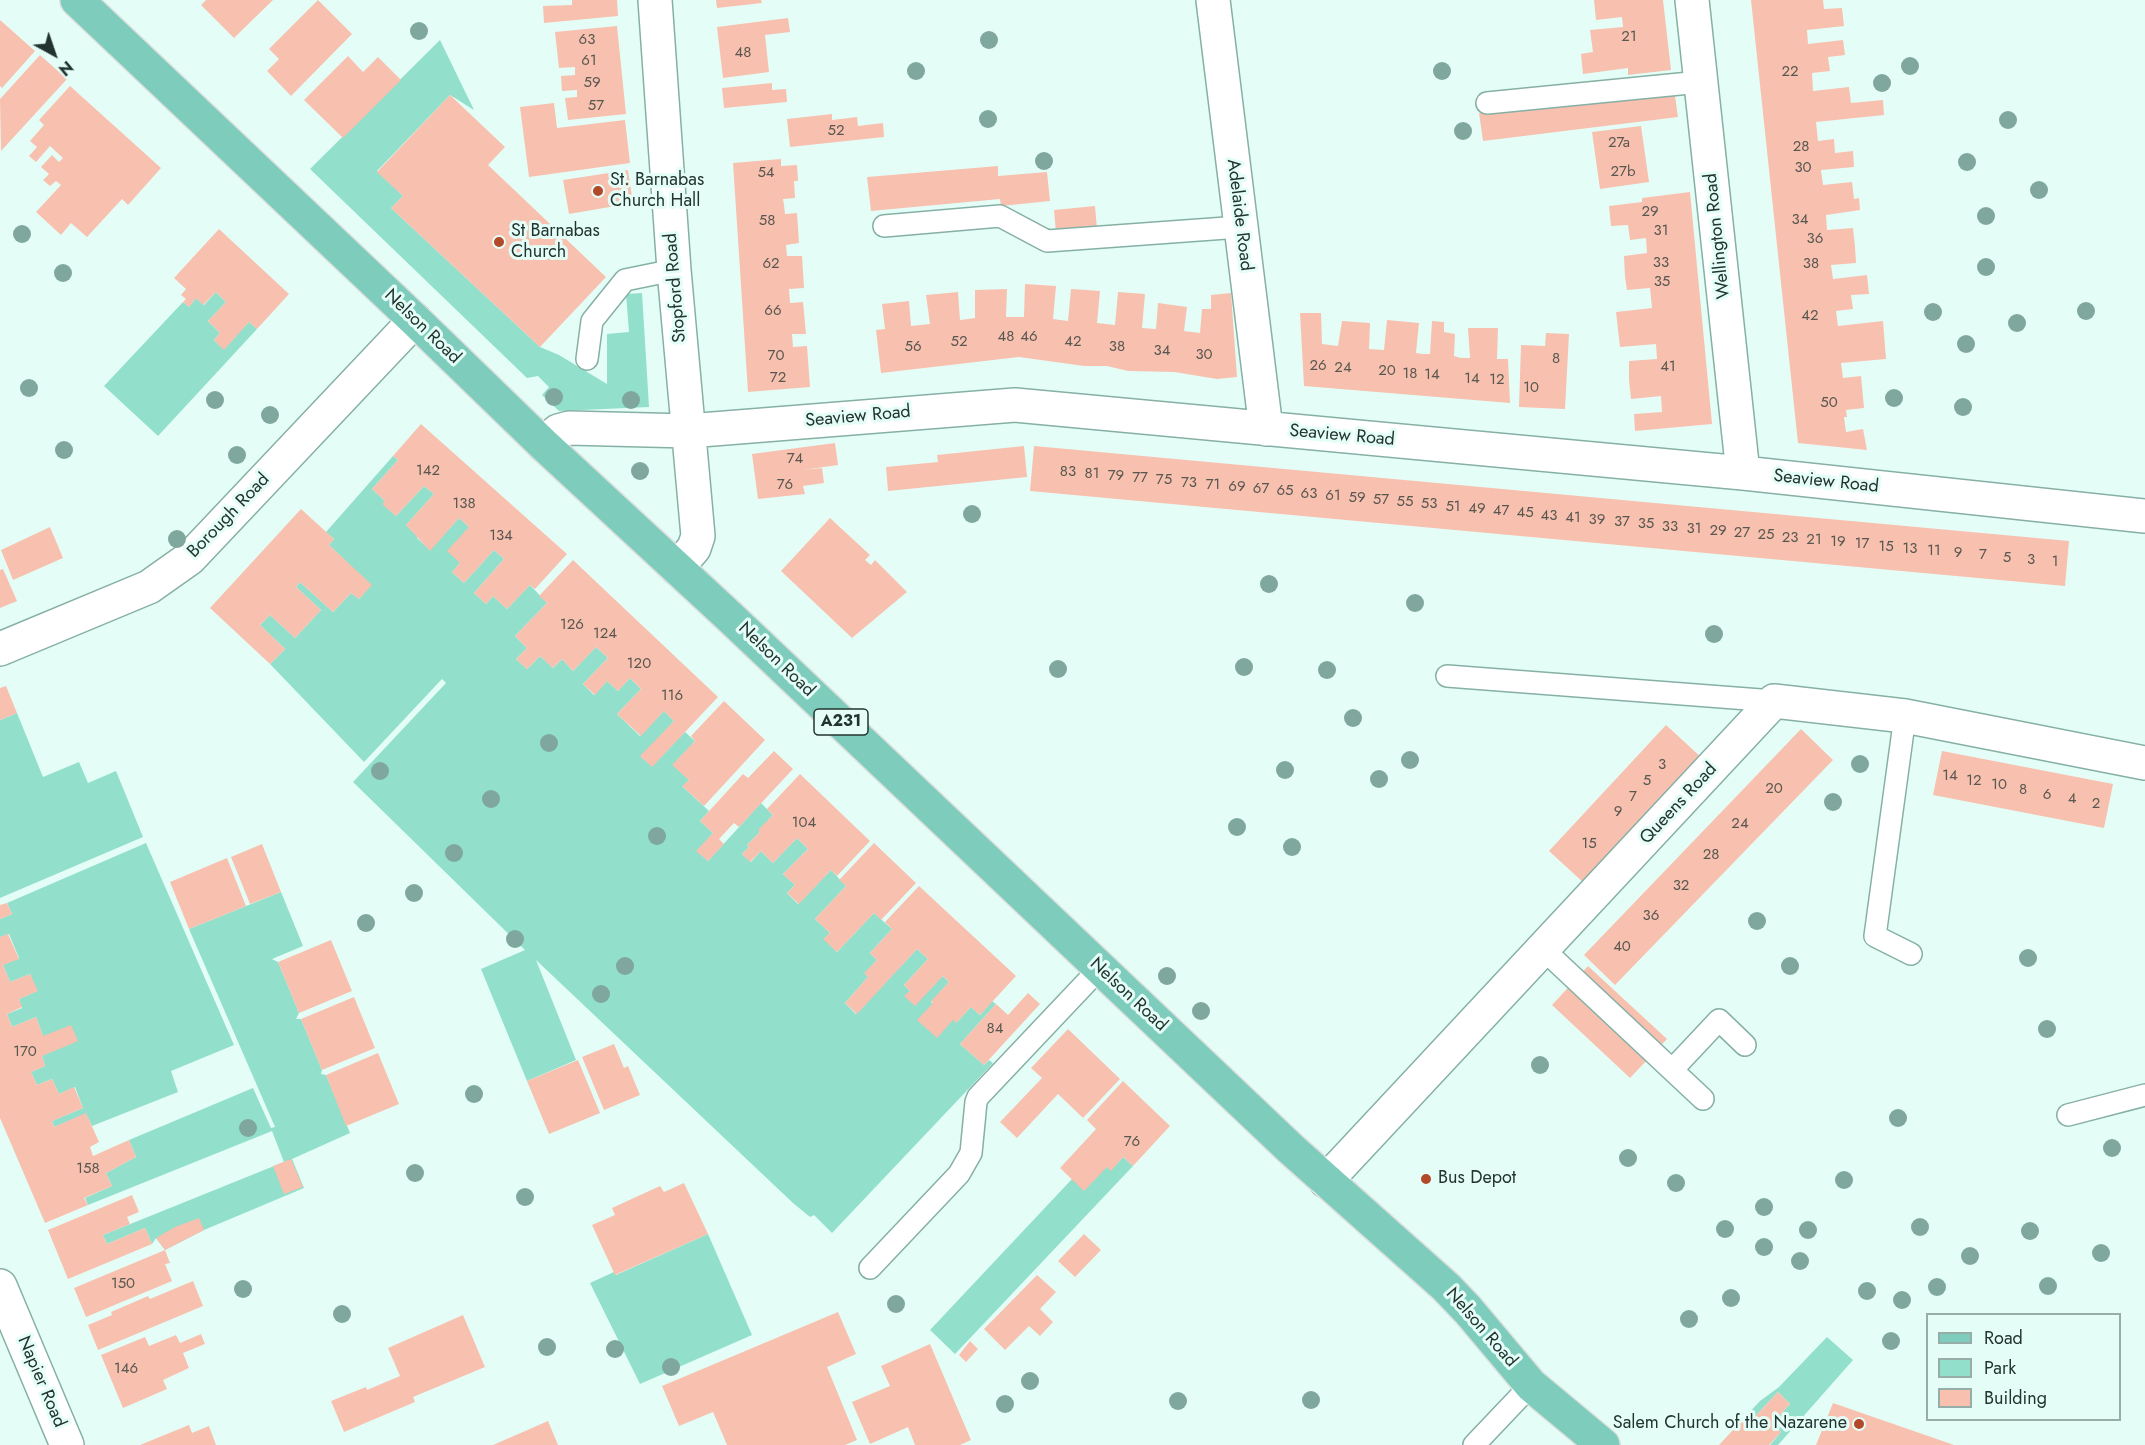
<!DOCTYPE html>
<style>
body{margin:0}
#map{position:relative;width:2145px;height:1445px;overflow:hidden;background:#e4fef7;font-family:Jost,sans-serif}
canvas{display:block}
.legend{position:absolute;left:1926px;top:1313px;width:195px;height:108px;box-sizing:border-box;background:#e4fef7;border:2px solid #97ada7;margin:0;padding:8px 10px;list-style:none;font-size:18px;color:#233430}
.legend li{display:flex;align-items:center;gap:12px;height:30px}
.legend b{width:30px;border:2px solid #97ada7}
.north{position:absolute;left:24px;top:24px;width:60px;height:60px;-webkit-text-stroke:4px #e4fef7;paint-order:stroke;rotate:140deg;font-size:16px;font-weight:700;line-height:24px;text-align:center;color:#233430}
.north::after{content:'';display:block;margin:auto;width:21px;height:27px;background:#233430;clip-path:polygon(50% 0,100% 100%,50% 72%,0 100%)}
</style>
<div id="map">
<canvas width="2145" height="1445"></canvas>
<ul class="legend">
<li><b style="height:8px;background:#7dccbc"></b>Road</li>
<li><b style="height:16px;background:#92dfcb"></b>Park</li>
<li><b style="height:16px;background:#f8c0af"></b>Building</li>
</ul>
<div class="north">N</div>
</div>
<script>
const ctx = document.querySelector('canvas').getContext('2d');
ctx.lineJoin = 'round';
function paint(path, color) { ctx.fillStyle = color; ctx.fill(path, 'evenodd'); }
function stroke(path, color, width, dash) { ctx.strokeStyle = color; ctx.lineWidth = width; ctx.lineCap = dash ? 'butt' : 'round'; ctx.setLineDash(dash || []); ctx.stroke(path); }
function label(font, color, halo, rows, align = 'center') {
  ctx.font = font + ' Jost,sans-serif'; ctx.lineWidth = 6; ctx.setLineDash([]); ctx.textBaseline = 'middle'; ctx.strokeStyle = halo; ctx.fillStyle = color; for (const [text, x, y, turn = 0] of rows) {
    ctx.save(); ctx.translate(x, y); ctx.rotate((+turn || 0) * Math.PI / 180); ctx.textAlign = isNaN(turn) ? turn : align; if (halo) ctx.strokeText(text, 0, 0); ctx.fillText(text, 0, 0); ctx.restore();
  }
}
const green = new Path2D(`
 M440 40 474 110 450 95 377 171 403 196 391 208 540 347 559 355 607 384V334L629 332 626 294 642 293 649 407 559 411 542 395 549 387 538 376 527 378 310 169Z
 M216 292 226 302 208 321 220 333 214 340 224 349 249 322 257 329 158 436 104 386 183 302 189 307 196 298 204 305Z
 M393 456 398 460 372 489 385 501 383 504 396 516 424 486 434 494 406 525 418 536 417 538 430 550 459 518 469 527 460 563 452 572 464 583 494 550 504 559 474 593 486 604 493 596 507 609 530 585 547 603 515 636 527 648 516 659 527 669 540 656 553 668 562 659 573 671 596 647 608 658 583 684 594 695 607 681 618 691 630 678 641 689 617 714 640 736 664 711 674 721 641 757 652 766 685 732 695 741 673 765 689 780 683 787 709 811 700 821 713 833 697 851 708 861 761 803 773 815 759 830 760 832 747 845 749 847 742 854 751 862 761 851 773 863 797 838 808 849 783 874 795 885 787 893 798 904 831 870 846 886 815 919 830 933 824 939 837 952 874 913 892 929 870 953 877 960 865 973 868 977 845 1003 856 1014 917 949 928 959 904 985 910 991 905 996 943 976 949 982 931 1002 957 1022 971 1007 980 1015 992 1001 996 1004 960 1044 984 1065 989 1060 993 1063 832 1233 814 1215 810 1217 793 1203 536 960 576 1060 527 1081 481 969 525 950 353 782 446 683 442 679 364 762 270 664 285 649 260 625 270 615 295 638 321 610 296 587 300 582 333 612 351 593 359 599 371 585 329 545 334 539 326 532Z
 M17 713 43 777 79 762 88 783 116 771 143 837 0 898V720Z
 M146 843 234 1045 171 1071 178 1092 92 1126 86 1114 54 1127 52 1121 83 1108 75 1087 59 1094 52 1079 37 1085 31 1072 45 1066 42 1056 43 1036 36 1017 12 1027 7 1014 22 1008 19 999 37 991 30 974 10 982 3 965 19 958 9 934 0 937V919L12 914 7 903Z
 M281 892 303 946 272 959 278 962 299 1013 296 1019H301L322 1070 321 1074 326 1075 350 1133 292 1159 304 1188 204 1230 165 1250 156 1238 152 1244 145 1228 107 1244 103 1235 284 1162 272 1131 88 1205 85 1198 112 1186 106 1173 136 1157 129 1140 253 1088 271 1128 275 1127 189 929Z
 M1123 1157 1133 1166 955 1354 930 1330 1072 1179 1107 1167 1111 1170Z
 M708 1234 752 1335 640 1384 590 1283 614 1272 616 1275Z
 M1827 1337 1853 1360 1778 1445H1770L1781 1432 1772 1423 1790 1404 1778 1392 1749 1423 1744 1418 1760 1401 1779 1387Z`);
const building = new Path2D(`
 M206 0H273L234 38 201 5Z
 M318 0 352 34 291 96 267 71 279 59 269 49Z
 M572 0H617L618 16 544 23 543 6 572 5Z
 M716 0H761L762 3 717 8Z
 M1594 0H1663L1671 70 1628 75V68L1583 74 1581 54 1593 52 1590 30 1623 27 1622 17 1596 20Z
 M1751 0H1823L1824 9 1842 8 1844 26 1807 30 1808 44 1843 40 1845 55 1828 57 1830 71 1812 73 1813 91 1849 87 1851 103 1883 100 1884 115 1816 122 1818 141 1834 139 1835 153 1853 151 1854 167 1821 170 1823 185 1852 182 1854 199 1859 198 1860 210 1826 215 1827 230 1853 228 1855 247 1856 263 1831 265 1833 279 1867 275 1869 294 1851 295 1853 309 1836 311 1838 326 1883 321 1886 359 1841 363 1843 378 1861 376 1864 408 1846 410 1847 417H1844L1846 432 1863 429 1867 450 1798 443Z
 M788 18 790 32 765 35 769 72 723 78 717 27Z
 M0 20 35 51 2 88 0 86Z
 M617 26 626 114 568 120 565 98 577 97V90L562 91 561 76 575 75V67L559 68 555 32Z
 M40 55 67 79 1 151 0 99Z
 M348 56 363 72 378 57 401 80 343 138 304 100Z
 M772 83V90L786 89 787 102 724 108 722 88Z
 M70 86 161 168 128 205 122 199 87 237 71 223 61 235 36 212 61 185 56 181 50 186 43 180 49 174 41 167 52 155 59 162 63 158 50 146 36 162 29 156 37 147 30 141 44 125 39 120Z
 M1674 89 1678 117 1483 141 1479 113Z
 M450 95 505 147 488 165 606 277 540 347 391 208 403 196 377 172Z
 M554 103 557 128 625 120 630 163 529 177 520 107Z
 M832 114V120L857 117 858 126 883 123 884 137 790 147 787 119Z
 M1641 126 1649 182 1600 189 1592 132Z
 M781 159V166L797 165 798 181H794L795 198 783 199 784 205 785 214 797 213 799 243 786 245 787 256H802L804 288 789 289 790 303 803 302 806 334H792L793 347 807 346 810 387 748 392 733 163Z
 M998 166V176L1047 172 1050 201 1001 206 1000 199 871 211 867 177Z
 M628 170 633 203 569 214 563 180Z
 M1690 192 1712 424 1635 431 1634 414 1662 412 1661 396 1631 399 1629 380V361L1657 359 1656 344 1620 347 1618 330 1616 312 1652 308 1650 288 1627 290 1625 277 1624 256 1647 253 1646 238 1630 240 1628 225 1611 226 1609 206 1642 202V198Z
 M1095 206 1097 229 1056 233 1054 210Z
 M219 229 289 294 257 329 249 322 224 350 214 340 220 333 208 321 226 302 216 292 203 305 196 298 189 307 183 302 186 299 181 295 186 289 174 278Z
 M1025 284 1056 286 1053 319 1068 321 1071 289 1087 290 1100 291 1097 323 1115 325 1118 292 1145 294 1142 328 1156 329 1158 303 1187 307 1184 331 1200 333 1202 309H1211V295L1231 293 1237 377 1217 379 1174 372 1128 371 1107 366H1084L1019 357 881 373 876 330 885 329 882 304 909 301 911 326 930 324 926 295 958 292 960 320 968 319 975 318V290L1007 289 1006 317H1024Z
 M1300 313H1321L1322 344 1338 346 1342 321 1370 323 1369 349 1384 350 1387 320 1419 323 1416 353 1422 354H1430L1432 321 1444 322V332L1455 334 1454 356 1461 358H1470L1468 328H1498L1497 359H1508L1510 403 1304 386Z
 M1546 333 1569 334 1565 409 1519 407 1521 345 1545 346Z
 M421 424 567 554 535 589 530 585 507 609 493 596 486 604 474 593 504 559 494 550 464 583 452 572 460 563 447 551 469 527 459 518 430 551 406 525 434 494 424 486 396 516 382 504 385 501 372 489 398 460 393 456Z
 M835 443 838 465 802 470 822 468 824 483 803 486 805 494 758 499 752 454Z
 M1024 446 1027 477 888 491 886 467 938 462 937 455Z
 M1034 446 2069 541 2065 586 1030 491Z
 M301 509 334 539 329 545 372 585 359 599 351 593 333 612 300 582 296 587 321 610 295 638 270 615 260 625 285 649 270 664 210 608Z
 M830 518 870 555 865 560 871 565 875 560 907 592 852 638 781 571Z
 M50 527 63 558 13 580 1 550Z
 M573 560 718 697 652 767 640 756 674 721 664 711 641 736 617 714 641 689 630 678 618 691 607 681 595 695 583 684 608 658 596 647 573 671 562 659 553 668 540 656 527 669 516 659 527 648 515 636 547 603 539 596Z
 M3 569 17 601 0 608V570Z
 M6 686 17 713 0 720V688Z
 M724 701 765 740 704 806 682 786 689 780 672 765 695 741 691 736Z
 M1666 725 1702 758 1585 884 1549 851Z
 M1801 729 1833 760 1615 985 1584 955Z
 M774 751 793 769 739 827 734 823 719 839 724 844 708 861 696 851 713 833 700 821 743 774 748 778Z
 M1942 751 2113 784 2104 828 1933 795Z
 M800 774 870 841 837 876 831 870 799 904 787 893 795 885 783 874 808 849 797 838 773 863 761 851 750 862 742 854 749 847 747 845 760 832 758 830 773 815 767 809Z
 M874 843 916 883 881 920 874 913 837 952 823 939 830 933 815 919 846 886 839 880Z
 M262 844 281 892 250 904 231 857Z
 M227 858 246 906 189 929 170 882Z
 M919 886 1016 976 980 1015 971 1007 956 1023 953 1020 937 1038 917 1020 933 1003 931 1001 949 982 943 976 915 1006 904 996 910 991 904 985 928 959 917 949 857 1014 845 1003 868 977 864 973 877 960 870 953 892 929 885 922Z
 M7 903 12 914 0 919V905Z
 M8 934 19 959 3 965 10 982 30 974 38 991 19 999 22 1007 7 1014 12 1027 36 1017 43 1036 71 1025 78 1041 42 1056 45 1066 31 1072 37 1085 52 1079 59 1094 74 1087 83 1108 52 1121 54 1127 86 1113 99 1142 90 1147 93 1156 129 1140 136 1157 106 1173 112 1186 84 1198 88 1205 45 1223 0 1118V937Z
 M331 940 352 991 299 1013 278 962Z
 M1588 966 1667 1039 1630 1078 1552 1005Z
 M1028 993 1040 1004 984 1065 960 1044 996 1004 1008 1015Z
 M354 997 375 1048 322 1070 301 1019Z
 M1068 1029 1120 1079 1083 1118 1058 1094 1017 1138 1000 1122 1042 1078 1031 1068Z
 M614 1044 624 1068 628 1066 640 1095 604 1110 582 1057Z
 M378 1053 399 1104 346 1126 326 1075Z
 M578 1060 600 1113 549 1134 527 1081Z
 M1123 1081 1170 1126 1133 1166 1123 1157 1111 1171 1107 1167 1084 1191 1060 1168 1096 1129 1087 1120Z
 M291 1159 303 1187 284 1194 273 1166Z
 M684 1183 708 1234 615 1275 592 1225 615 1215 612 1208 660 1186 664 1192Z
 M132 1195 139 1212 127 1217 130 1224 103 1235 107 1244 145 1228 152 1244 68 1279 48 1230Z
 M199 1218 204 1230 165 1250 170 1263 165 1264 172 1281 86 1317 74 1288 165 1250 156 1238 175 1227Z
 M1084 1234 1101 1250 1075 1277 1058 1261Z
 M1037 1275 1056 1292 1040 1309 1053 1322 1040 1336 1029 1326 1005 1350 984 1329Z
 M193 1281 203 1306 98 1350 88 1325 112 1315 111 1312 148 1296 150 1299Z
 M838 1312 856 1354 827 1367 857 1440 845 1445H727L713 1412 679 1426 662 1386Z
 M463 1315 485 1367 413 1397 415 1402 344 1432 331 1401 366 1387 367 1390 400 1376 388 1348Z
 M201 1334 205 1344 183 1353 189 1368 163 1380 167 1389 123 1408 101 1355 145 1337 149 1346 176 1335 180 1343Z
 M970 1341 978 1349 966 1362 959 1355Z
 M930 1344 971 1440 960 1445H915L908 1427 870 1444 852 1402 890 1386 881 1366Z
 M1778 1392 1790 1404 1772 1423 1781 1432 1769 1445H1719L1744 1418 1749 1423Z
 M1833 1403 1954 1445H1816Z
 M548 1421 558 1445H493Z
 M189 1425 192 1433 209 1426 216 1445H140Z`);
const service = new Path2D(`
 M1487 103 1700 82
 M884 226 1000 216 1047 241 1240 227
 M587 359 592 321 625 280 674 270
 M1447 676 1774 701
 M1905 716 1875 936 1911 954
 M1543 949 1703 1099
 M1672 1070 1719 1020 1745 1045
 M2068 1115 2145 1095
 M870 1268 959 1174 971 1153 976 1102 978 1097 1100 968
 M1474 1445 1531 1385`);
const minor = new Path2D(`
 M655 0 674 270 698 536 694 548 677 568
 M1213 0 1266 429
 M1692 0 1743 473
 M544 445 558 431 569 428 688 431 1015 405 1743 473 2145 516
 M0 649 149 587 190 558 415 320
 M1326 1181 1774 701 1905 716 2145 763`);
const tertiary = new Path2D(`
 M0 1286 67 1445`);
const primary = new Path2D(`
 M77 0 415 320 544 445 732 619 1291 1149 1446 1287 1468 1310 1531 1385 1603 1445`);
const trees = [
 [419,31],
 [989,40],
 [1910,66],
 [916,71],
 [1442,71],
 [1882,83],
 [988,119],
 [2008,120],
 [1463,131],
 [1044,161],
 [1967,162],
 [2039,190],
 [1986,216],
 [22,234],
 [1986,267],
 [63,273],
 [2086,311],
 [1933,312],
 [2017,323],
 [1966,344],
 [29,388],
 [554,397],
 [1894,398],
 [215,400],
 [631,400],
 [1963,407],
 [270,415],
 [64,450],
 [237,455],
 [640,471],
 [972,514],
 [177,539],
 [1269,584],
 [1415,603],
 [1714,634],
 [1244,667],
 [1058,669],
 [1327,670],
 [1353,718],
 [549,743],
 [1410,760],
 [1860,764],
 [1285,770],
 [380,771],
 [1379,779],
 [491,799],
 [1833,802],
 [1237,827],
 [657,836],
 [1292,847],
 [454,853],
 [414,893],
 [1757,921],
 [366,923],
 [515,939],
 [2028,958],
 [625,966],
 [1790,966],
 [1167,976],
 [601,994],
 [1201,1011],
 [2047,1029],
 [1540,1065],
 [474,1094],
 [1898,1118],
 [248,1128],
 [2112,1148],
 [1628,1158],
 [415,1173],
 [1844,1180],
 [1676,1183],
 [525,1197],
 [1764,1207],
 [1920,1227],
 [1725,1229],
 [1808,1230],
 [2030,1231],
 [1764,1247],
 [2101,1253],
 [1970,1256],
 [1800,1261],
 [2048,1286],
 [1937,1287],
 [243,1289],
 [1867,1291],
 [1731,1298],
 [1902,1300],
 [896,1304],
 [342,1314],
 [1689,1319],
 [1891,1341],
 [547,1347],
 [615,1349],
 [671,1367],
 [1030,1381],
 [1311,1400],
 [1178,1401],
 [1005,1404]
];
const markers = [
 [598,191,6,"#b24928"],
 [499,242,6,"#b24928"],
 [1426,1179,6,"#b24928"],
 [1859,1424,6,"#b24928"]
];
const numberNames = [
 ["21",1629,37],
 ["63",587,40],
 ["48",743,53],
 ["61",589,61],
 ["22",1790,72],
 ["59",592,83],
 ["57",596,106],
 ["52",836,131],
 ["27a",1619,143],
 ["28",1801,147],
 ["30",1803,168],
 ["27b",1623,172],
 ["54",766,173],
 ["29",1650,212],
 ["34",1800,220],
 ["58",767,221],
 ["31",1661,231],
 ["36",1815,239],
 ["33",1661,263],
 ["62",771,264],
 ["38",1811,264],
 ["35",1662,282],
 ["66",773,311],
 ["42",1810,316],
 ["48",1006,337],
 ["46",1029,337],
 ["52",959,342],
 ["42",1073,342],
 ["56",913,347],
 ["38",1117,347],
 ["34",1162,351],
 ["30",1204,355],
 ["70",776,356],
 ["8",1556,359],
 ["26",1318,366],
 ["41",1668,367],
 ["24",1343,368],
 ["20",1387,371],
 ["18",1410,374],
 ["14",1432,375],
 ["72",778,378],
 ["14",1472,379],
 ["12",1497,380],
 ["10",1531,388],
 ["50",1829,403],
 ["74",795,459],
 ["142",428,471],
 ["83",1068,472],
 ["81",1092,474],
 ["79",1116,476],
 ["77",1140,478],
 ["75",1164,480],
 ["73",1189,483],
 ["76",785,485],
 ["71",1213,485],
 ["69",1237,487],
 ["67",1261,489],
 ["65",1285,491],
 ["63",1309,494],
 ["61",1333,496],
 ["59",1357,498],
 ["57",1381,500],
 ["55",1405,502],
 ["138",464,504],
 ["53",1429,504],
 ["51",1453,507],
 ["49",1477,509],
 ["47",1501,511],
 ["45",1525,513],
 ["43",1549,516],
 ["41",1573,518],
 ["39",1597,520],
 ["37",1622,522],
 ["35",1646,524],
 ["33",1670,527],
 ["31",1694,529],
 ["29",1718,531],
 ["27",1742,533],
 ["25",1766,535],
 ["134",501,536],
 ["23",1790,538],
 ["21",1814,540],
 ["19",1838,542],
 ["17",1862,544],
 ["15",1886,547],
 ["13",1910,549],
 ["11",1934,551],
 ["9",1958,553],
 ["7",1983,555],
 ["5",2007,558],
 ["3",2031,560],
 ["1",2055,562],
 ["126",572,625],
 ["124",605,634],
 ["120",639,664],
 ["116",672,696],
 ["3",1662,765],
 ["14",1950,776],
 ["5",1647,781],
 ["12",1974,781],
 ["10",1999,785],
 ["20",1774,789],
 ["8",2023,790],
 ["6",2047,795],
 ["7",1633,797],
 ["4",2072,799],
 ["2",2096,804],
 ["9",1618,812],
 ["104",804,823],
 ["24",1740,824],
 ["15",1589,844],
 ["28",1711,855],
 ["32",1681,886],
 ["36",1651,916],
 ["40",1622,947],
 ["84",995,1029],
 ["170",25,1052],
 ["76",1132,1142],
 ["158",88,1169],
 ["150",123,1284],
 ["146",126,1369]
];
const shields = [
 [841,722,54]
];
const shieldNames = [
 ["A231",841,722]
];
const poiNames = [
 ["St. Barnabas",610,181],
 ["Church Hall",610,202],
 ["St Barnabas",511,232],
 ["Church",511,253],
 ["Bus Depot",1438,1179],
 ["Salem Church of the Nazarene",1847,1424,"right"]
];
const streetNames = [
 ["Adelaide Road",1239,215,83],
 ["Wellington Road",1718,236,-96],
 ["Stopford Road",676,288,-95],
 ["Nelson Road",422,327,44],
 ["Seaview Road",858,417,-5],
 ["Seaview Road",1342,436,5],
 ["Seaview Road",1826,482,6],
 ["Borough Road",229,516,-46],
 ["Nelson Road",776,660,44],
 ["Queens Road",1679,804,-47],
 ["Nelson Road",1128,995,43],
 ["Nelson Road",1481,1328,49],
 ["Napier Road",41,1382,67]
];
paint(green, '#92dfcb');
paint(building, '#f8c0af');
stroke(service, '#86b0a5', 24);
stroke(minor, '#86b0a5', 36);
stroke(tertiary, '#86b0a5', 36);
stroke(primary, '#dcdfde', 36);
stroke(service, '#fff', 21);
stroke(minor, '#fff', 33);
stroke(tertiary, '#fff', 33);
stroke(primary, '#7dccbc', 33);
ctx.fillStyle = '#7fa79d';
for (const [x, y] of trees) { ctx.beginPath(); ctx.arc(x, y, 9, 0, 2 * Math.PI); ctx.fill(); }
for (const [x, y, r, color] of markers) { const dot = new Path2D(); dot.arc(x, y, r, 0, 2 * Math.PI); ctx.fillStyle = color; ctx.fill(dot); stroke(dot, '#e4fef7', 2); }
label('15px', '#585750', null, numberNames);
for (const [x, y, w] of shields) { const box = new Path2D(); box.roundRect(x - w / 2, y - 13, w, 26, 4.5); ctx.fillStyle = '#e4fef7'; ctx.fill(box); stroke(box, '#233430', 1.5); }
label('bold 16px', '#233430', null, shieldNames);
label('18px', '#233430', '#e4fef7', poiNames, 'left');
label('18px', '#233430', '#e4fef7', streetNames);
</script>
